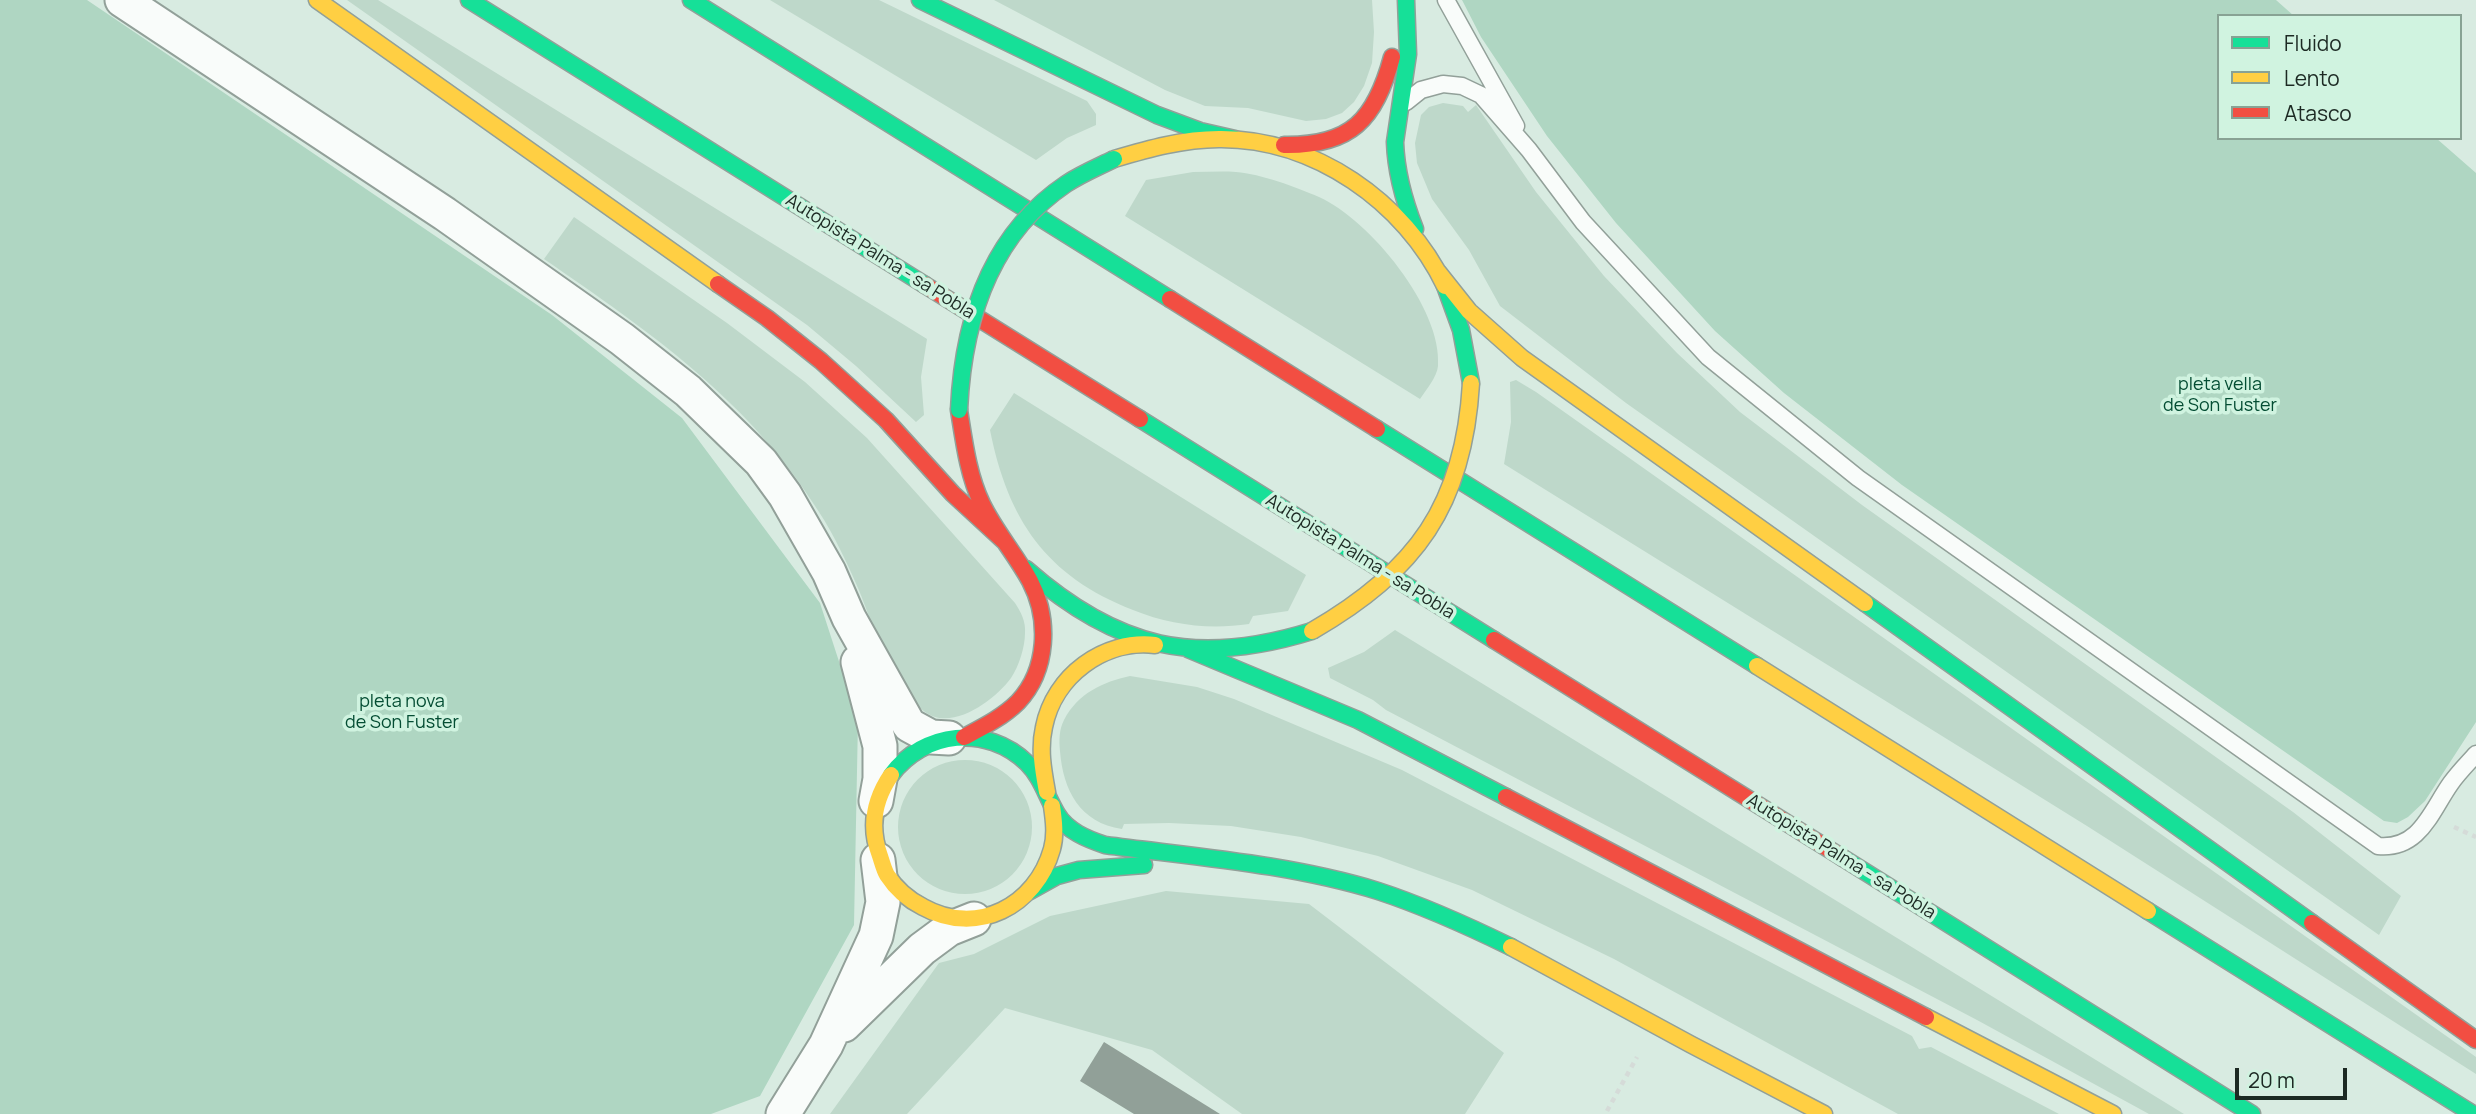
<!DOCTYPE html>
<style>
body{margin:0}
#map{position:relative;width:2476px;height:1114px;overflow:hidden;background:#d8ebe1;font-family:Manrope,sans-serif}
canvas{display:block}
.legend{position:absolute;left:2217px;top:14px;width:245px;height:126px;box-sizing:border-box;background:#d0f3e0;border:2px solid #88a294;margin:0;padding:9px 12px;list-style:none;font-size:21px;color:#1c2923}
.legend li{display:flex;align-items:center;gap:14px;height:35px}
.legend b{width:35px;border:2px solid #88a294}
.scale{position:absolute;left:2235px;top:1068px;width:112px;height:32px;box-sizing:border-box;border:4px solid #1c2923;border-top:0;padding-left:9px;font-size:21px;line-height:24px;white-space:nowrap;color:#1c2923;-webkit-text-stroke:5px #d0f3e0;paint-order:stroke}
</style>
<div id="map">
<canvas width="2476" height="1114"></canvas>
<ul class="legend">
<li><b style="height:9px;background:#16e098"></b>Fluido</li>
<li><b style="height:9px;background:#ffcf43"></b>Lento</li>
<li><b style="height:9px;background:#f24e42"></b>Atasco</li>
</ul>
<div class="scale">20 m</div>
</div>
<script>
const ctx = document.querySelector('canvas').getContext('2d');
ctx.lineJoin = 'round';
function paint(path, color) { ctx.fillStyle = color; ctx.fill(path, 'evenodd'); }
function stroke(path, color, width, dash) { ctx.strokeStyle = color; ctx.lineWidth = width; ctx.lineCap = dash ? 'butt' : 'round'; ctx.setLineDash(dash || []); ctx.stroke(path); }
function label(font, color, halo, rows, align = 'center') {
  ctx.font = font + ' Manrope,sans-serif'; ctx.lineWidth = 7; ctx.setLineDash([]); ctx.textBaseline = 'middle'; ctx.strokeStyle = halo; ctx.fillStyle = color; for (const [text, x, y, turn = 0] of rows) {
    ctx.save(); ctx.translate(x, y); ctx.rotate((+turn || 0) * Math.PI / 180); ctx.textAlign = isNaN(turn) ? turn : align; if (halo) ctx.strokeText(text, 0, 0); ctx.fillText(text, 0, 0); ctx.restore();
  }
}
const green = new Path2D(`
 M347 0H378L927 339 921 377 924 415 916 422 856 366 807 325Z
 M770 0H879L1087 101 1096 114V125L1067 138 1036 160Z
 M994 0H1372L1374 32 1372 63 1364 86 1354 102 1342 113 1326 119 1306 121 1248 108 1205 106 1165 90Z
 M1443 103 1463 106 1468 112 1476 105 1536 192 1604 276 1677 353 1740 412 1862 505 2293 812 2401 896 2379 935 1626 403 1500 306 1469 250 1432 199 1417 163 1415 143 1421 115 1429 107Z
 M1193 172C1207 172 1222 171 1236 172 1261 174 1296 187 1319 197 1369 219 1443 309 1438 366 1437 377 1426 390 1420 399L1125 216 1146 180Z
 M574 217 727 323 805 382 867 438 1015 603C1021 612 1026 622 1025 633 1025 647 1019 666 1011 678 995 700 952 732 925 712 886 683 876 630 858 588 847 563 834 535 819 512 750 401 650 332 544 259Z
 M1516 380 1536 392 2476 1057V1074L2087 826 1504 464 1511 422 1510 382Z
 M1014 393 1306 575 1288 611 1253 616 1249 624C1209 630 1170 625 1133 610 1046 576 1008 520 990 430Z
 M1395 630 2184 1114H2149L1977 1020 1386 710 1373 700 1330 678 1328 668 1364 652Z
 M1130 676 1197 687 1234 699 1402 770 1912 1036 1919 1049 1931 1047 2059 1114H1898L1614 959 1472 890 1378 856 1301 837 1231 826 1169 823 1124 824 1122 829C1080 823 1063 790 1060 751 1059 740 1059 730 1064 720 1078 693 1103 682 1130 676Z
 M898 827a67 67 0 1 1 134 0a67 67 0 1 1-134 0Z
 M1166 891 1309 904 1504 1053 1465 1114H1242L1152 1050 1005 1008 907 1114H830L939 963 974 954 1050 916Z`);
const forest = new Path2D(`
 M0 0H87L552 315 682 418 820 603 858 720 854 925 760 1096 711 1114H0Z
 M1462 0H2276L2294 16H2219V138H2436L2476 173V722L2425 801 2408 817 2397 823 2384 821 1902 485 1784 393 1715 331 1616 223 1547 136 1481 37Z`);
const building = new Path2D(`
 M1104 1042 1220 1114H1134L1080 1081Z`);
const path = new Path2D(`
 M2454 827 2476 837
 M1607 1111 1637 1057`);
const lane = new Path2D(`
 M1446 0 1516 126
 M1406 102 1421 90 1443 84 1462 86 1481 95 1529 150 1583 222 1708 357 1858 478 2378 846C2420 850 2431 811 2451 783 2458 773 2468 763 2476 754`);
const street = new Path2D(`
 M122 0 445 214 622 339 688 391 761 462 785 495 829 572 849 618 909 725 931 737 949 738
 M858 662 880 746V779L876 801
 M844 1025 922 949 949 929 974 919
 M783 1114 826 1045 876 936 883 902 878 860`);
const fast = new Path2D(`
 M469 0 925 285
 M691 0 1170 299
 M920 0 1157 115 1200 131 1235 139
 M1406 0 1408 54 1395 142C1396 173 1404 201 1415 229
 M1445 286 1461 330 1471 383
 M1140 419 1494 640
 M1377 429 1757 666
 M1026 569C1117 649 1196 667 1312 631
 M1865 603 2312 923
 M1188 649 1358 720 1506 797
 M891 775C924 731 987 724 1027 763 1042 778 1046 796 1057 814 1067 831 1087 839 1105 845 1196 857 1290 864 1378 891 1424 906 1468 926 1511 947
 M1843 858 2252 1114
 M1030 891 1057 876 1079 870 1144 865
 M2148 911 2473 1114`);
const slow = new Path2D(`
 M317 0 718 284
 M1114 159C1148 149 1183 139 1219 139 1314 138 1405 202 1445 286
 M1438 272 1469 311 1522 358 1865 603
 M1757 666 2148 911
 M891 775C874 800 869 827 880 856 882 862 884 870 887 875 896 889 909 900 923 907 977 937 1036 906 1052 849 1056 835 1054 820 1052 806
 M1047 792C1043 770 1039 749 1044 727 1054 676 1104 639 1155 645
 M1511 947 1690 1044 1824 1114
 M1926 1017 2113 1114`);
const jam = new Path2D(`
 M1284 145C1351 146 1375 120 1392 57
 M718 284 767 318 821 361 886 420 953 494 1004 541
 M925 285 1140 419
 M1170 299 1377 429
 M959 410C964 441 968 475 982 504 995 531 1016 555 1030 581 1050 619 1048 670 1018 702 1003 717 983 727 964 737
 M1494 640 1843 858
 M1506 797 1926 1017
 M2312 923 2476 1040`);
const fastBridge = new Path2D(`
 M959 410C963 322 989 236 1066 184 1081 174 1098 167 1114 159`);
const slowBridge = new Path2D(`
 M1312 631C1416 571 1464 505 1471 383`);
const streetNames = [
 ["Autopista Palma - sa Pobla",880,257,32],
 ["Autopista Palma - sa Pobla",1360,557,32],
 ["Autopista Palma - sa Pobla",1841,857,32]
];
const parkNames = [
 ["pleta vella",2220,385],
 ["de Son Fuster",2220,406],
 ["pleta nova",402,702],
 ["de Son Fuster",402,723]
];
paint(green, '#bed8ca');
paint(forest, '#afd6c2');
paint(building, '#91a098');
stroke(lane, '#92a099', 19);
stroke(street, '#92a099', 37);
stroke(fast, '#92a099', 19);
stroke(slow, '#92a099', 19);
stroke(jam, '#92a099', 19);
stroke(path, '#d5dbd8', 4.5, [5, 5]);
stroke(lane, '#f9fcfa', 16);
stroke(street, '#f9fcfa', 33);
stroke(fast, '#16e098', 16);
stroke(slow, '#ffcf43', 16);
stroke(jam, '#f24e42', 16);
stroke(fastBridge, '#92a099', 19, []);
stroke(slowBridge, '#92a099', 19, []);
stroke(fastBridge, '#16e098', 16);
stroke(slowBridge, '#ffcf43', 16);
label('18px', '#1c2923', '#d0f3e0', streetNames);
label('18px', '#044d33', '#d0f3e0', parkNames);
</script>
